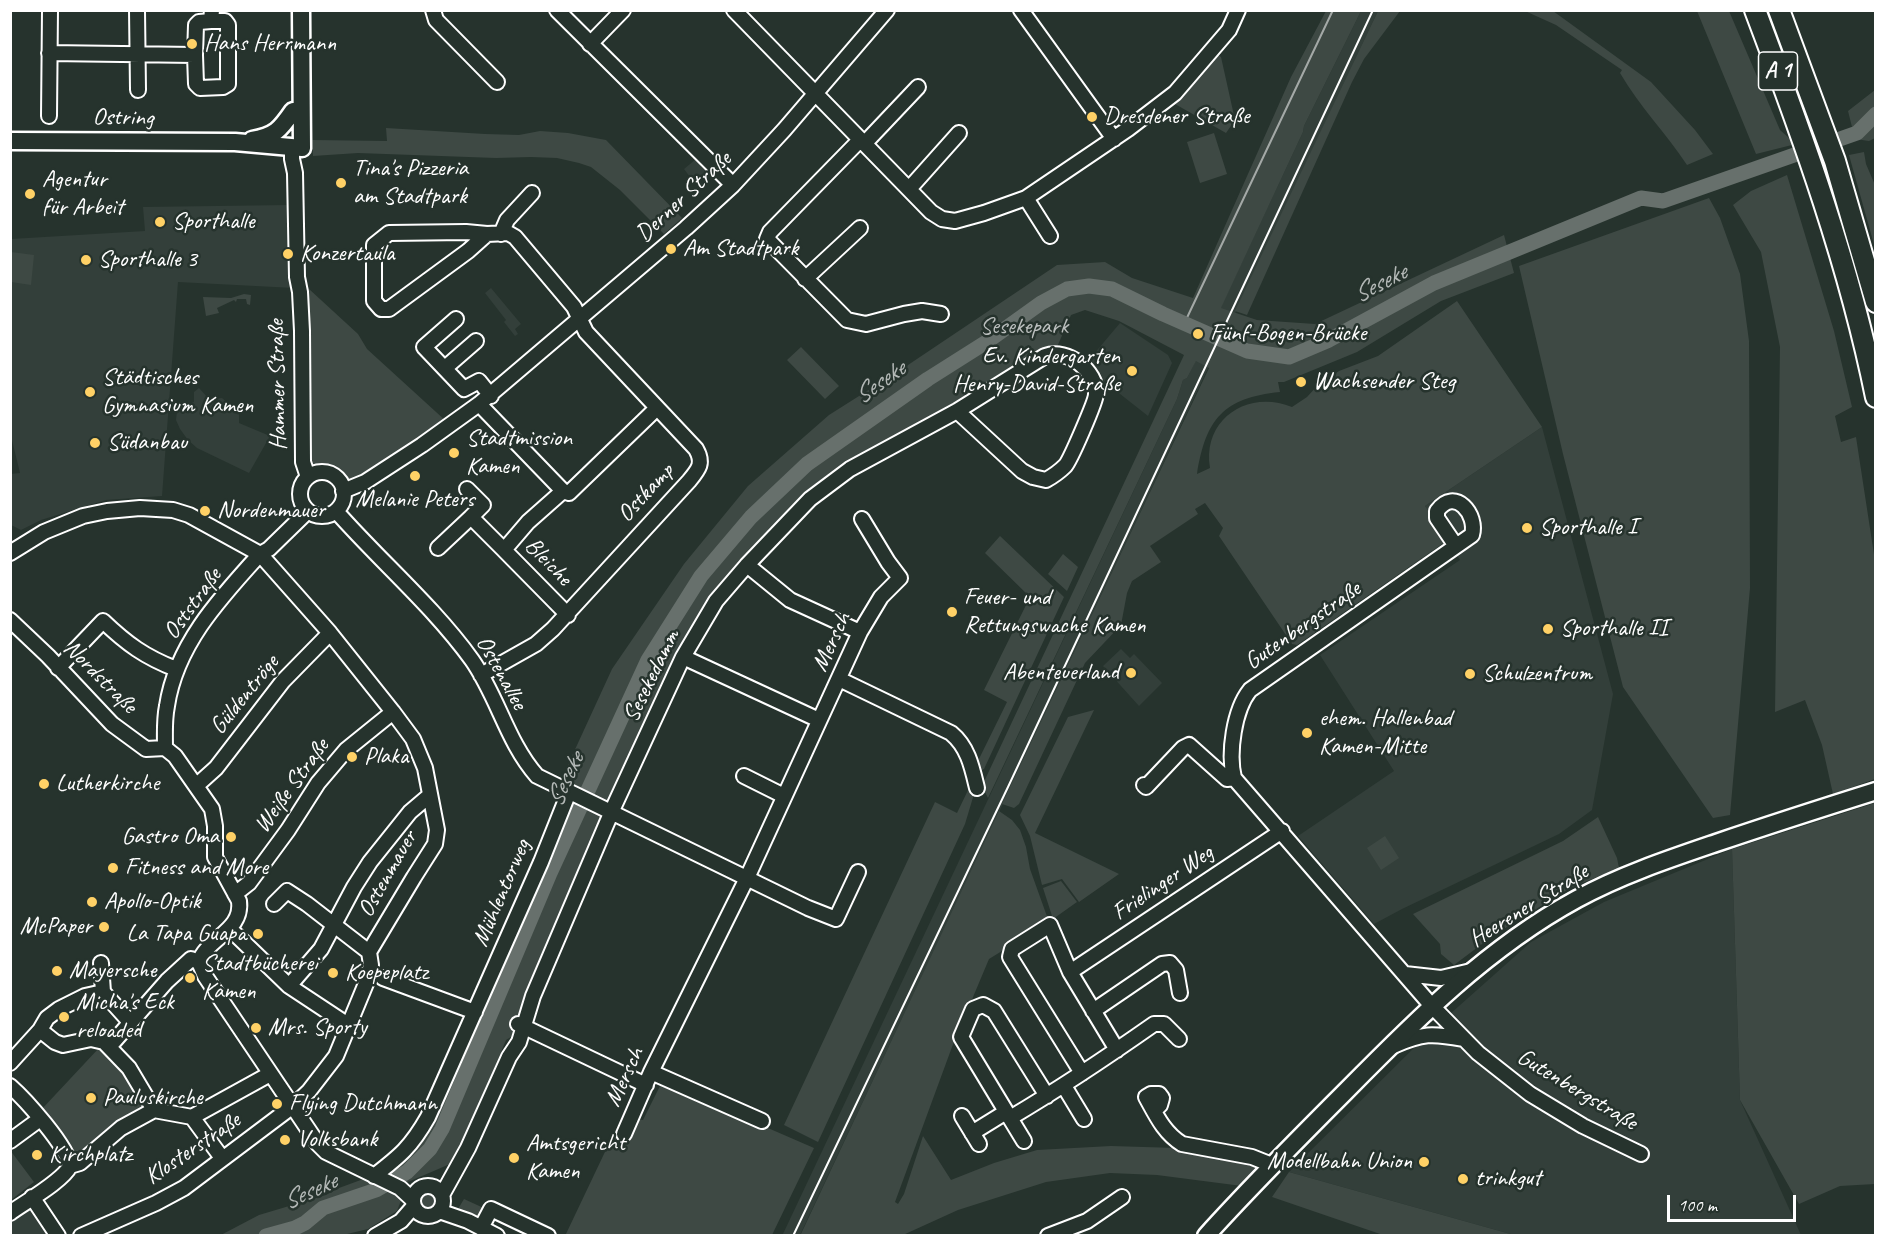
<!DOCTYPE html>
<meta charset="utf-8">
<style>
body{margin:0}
#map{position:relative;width:1886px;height:1246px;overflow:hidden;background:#26332d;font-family:Caveat,sans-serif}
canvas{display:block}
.frame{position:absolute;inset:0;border:12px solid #fff;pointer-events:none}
.scale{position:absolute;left:1667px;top:1195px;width:129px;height:27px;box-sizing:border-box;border:3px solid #fff;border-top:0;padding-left:8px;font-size:18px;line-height:21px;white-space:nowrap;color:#fff;-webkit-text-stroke:4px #26332d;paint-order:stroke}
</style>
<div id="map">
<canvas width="1886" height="1246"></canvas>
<div class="frame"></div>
<div class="scale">100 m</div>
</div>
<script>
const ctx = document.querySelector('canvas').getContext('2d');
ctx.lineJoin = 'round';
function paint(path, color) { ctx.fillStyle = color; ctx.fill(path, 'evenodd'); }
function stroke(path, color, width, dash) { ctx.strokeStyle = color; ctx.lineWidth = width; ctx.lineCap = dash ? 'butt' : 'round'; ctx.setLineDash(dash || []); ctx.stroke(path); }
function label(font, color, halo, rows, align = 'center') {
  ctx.font = font + ' Caveat,sans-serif'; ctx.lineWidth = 5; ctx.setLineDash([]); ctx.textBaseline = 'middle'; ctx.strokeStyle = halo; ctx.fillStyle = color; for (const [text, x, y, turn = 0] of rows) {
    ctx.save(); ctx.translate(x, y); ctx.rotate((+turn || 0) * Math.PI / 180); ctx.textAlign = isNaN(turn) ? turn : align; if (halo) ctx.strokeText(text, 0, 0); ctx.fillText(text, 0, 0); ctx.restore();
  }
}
const built = new Path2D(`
 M1361 11H1378L1233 318 1219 311 1303 132 1304 126Z
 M696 159 709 174 696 185 684 169Z
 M289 205 294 288 178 282 162 496 106 500 41 520 21 530 11 525 10 474 20 473 10 432 11 239 145 231 143 207Z
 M491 288 521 324 515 329 518 334 515 336 504 322 506 320 485 293Z
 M1120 323 1168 355 1172 363 1148 416 1101 379 1088 361Z
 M1198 356 1211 362 800 1235 782 1236 1177 399 1183 380 1187 378Z
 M199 388 209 399 222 398 239 413V423L270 436 249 473 197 448 188 440 180 429 176 420 177 411 185 405 194 402V392Z
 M1542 427 1613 694 1592 810 1559 834 1402 909 1374 924 1298 836 1394 771 1320 655 1460 560 1425 506Z
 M1121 649 1130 658 1134 654 1162 683 1139 706 1103 666Z
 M1732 849 1740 1100 1801 1235H1514L1289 1172 1432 1030 1531 942 1604 902Z
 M29 1203 51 1235H11L10 1216Z`);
const green = new Path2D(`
 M1326 11H1361L1304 126 1303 132 1221 308 1257 320 1315 324 1504 235 1514 273 1441 301 1357 352 1284 382H1278L1280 392C1223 398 1206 419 1197 474L1210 468C1202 419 1248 389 1292 407L1307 397 1318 385 1339 371 1378 356 1457 301 1542 427 1425 506 1448 540 1310 636 1297 645 1292 644 1219 536 1223 528 1205 503 1195 509 1198 514 1150 546 1161 562 1132 581 1127 593 1121 625 1085 663 1019 804 1014 808 1002 804 1209 368 1196 361 1187 378 1183 380 1177 399 988 798 982 786 1184 355 1119 321 1085 310 1071 315 1057 347 819 489 716 599 531 996 521 1010 511 1037 506 1040 467 1133 450 1164 408 1182 397 1211 368 1229 343 1235 219 1236 259 1215 326 1195 339 1188 377 1174 415 1140 541 862 574 782 561 780 612 669 684 564 748 486 829 415 908 365 1057 265 1105 262 1132 278 1193 298 1291 77Z
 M1378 11H1400L1364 59 1352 82 1247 315 1235 311Z
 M1525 11H1553L1651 82 1695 130 1713 154 1687 165C1666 133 1639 106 1620 73L1622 70 1556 25Z
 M1697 11H1729L1780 130 1789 138 1792 145 1756 154Z
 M1217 54 1221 57 1235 120 1226 133 1175 104Z
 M1875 90V138L1869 141 1855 139 1848 111Z
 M386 128 485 134 519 135 540 131 568 133 606 140 682 218 664 234 620 190 591 167 579 163 557 158 531 157 496 158 358 153 313 156 312 140 387 141Z
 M1214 133 1227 174 1200 183 1187 142Z
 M1864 152 1866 164 1875 185V248L1849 155Z
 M1787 175 1834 331 1852 407 1835 416 1841 442 1856 437 1875 561V779L1833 794 1822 745 1805 700 1775 712 1780 347 1761 252 1733 205 1751 191Z
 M1709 198 1720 218 1740 274 1749 341 1750 588 1730 815 1713 818 1623 687 1563 454 1519 266Z
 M11 252 34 255 31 285 11 282Z
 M309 289 358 334 367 349 447 422 356 480 347 481C334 464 328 470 311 466L308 435Z
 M244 294 251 295 250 305 247 304 246 299H237L236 302 234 300 217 308 219 313 206 316 203 297 231 298Z
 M801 347 839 386 825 399 787 360Z
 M1000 536 1064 597 984 769 978 772 976 765 1007 702 984 690 1030 597 985 553Z
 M1063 554 1078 567 1067 591 1048 574Z
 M1094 710 1035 833 1119 874 1079 902 1062 879 1042 885 1030 836 1020 815 1068 717Z
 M971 784 974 794 965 824 818 1142 784 1125 935 802 957 813Z
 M1875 803V1184L1840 1186 1799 1204 1740 1100 1732 849Z
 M999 811 1012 820 1020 830 1026 847 1030 869 1049 922 989 959 952 1047 895 1202 898 1204 904 1194 923 1136 951 1180 994 1163 1037 1150 1111 1146 1177 1148 1251 1162 1258 1168 1242 1186 1157 1175 1110 1173 1046 1182 958 1210 903 1235 800 1236Z
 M1598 817 1617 858 1619 868 1570 888 1494 935 1454 965 1441 954 1440 944 1413 914 1563 841Z
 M1385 836 1399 858 1381 870 1367 848Z
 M1061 881 1077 902 1053 919 1043 888Z
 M99 1048 125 1070 145 1102 142 1112 78 1154H75L41 1110Z
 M662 1082 814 1148 772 1235 565 1236 613 1135 620 1137 630 1118 643 1120Z
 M10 1150 34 1182 11 1200H10Z
 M1289 1172 1514 1235H1383L1272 1197Z
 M419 1201a9 9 0 1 1 18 0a9 9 0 1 1-18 0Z
 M464 1199 488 1210 477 1220 458 1209Z`);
const stream = new Path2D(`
 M1184 324 1333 10`);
const river = new Path2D(`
 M266 1236 295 1228 305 1223 323 1208 376 1190 407 1172 430 1149 442 1129 550 873 648 660 701 576 751 517 807 464 928 379 988 341 1041 303 1067 289 1089 286 1112 289 1163 314 1247 351 1289 357 1329 340 1434 283 1641 198 1663 201 1857 133 1876 114`);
const minor = new Path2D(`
 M137 10 138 90
 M433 10 436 20 497 82
 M557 10 733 185
 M734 10 931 212 942 219 955 221 984 213 1026 198 1128 129 1175 93 1229 30 1238 10
 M1021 10 1114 139
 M590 44 623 10
 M49 53 195 55 196 25 199 22 211 21
 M195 55 196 84 200 88 223 87 228 84V25L225 21H211L212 10
 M49 116 50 10
 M860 140 770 232 767 239 847 320 866 324 904 314 922 311 941 314
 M864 144 918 87
 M292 147V159L295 173 297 277 300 292 302 331 303 462 308 477
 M909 189 959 133
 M1026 198 1050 236
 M501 234 507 220 532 193
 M805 279 860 228
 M456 319 424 347 464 389 479 381 491 396
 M445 368 476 341
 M479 404 563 491 569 493 657 408
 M300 494a22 22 0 1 1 44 0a22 22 0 1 1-44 0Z
 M467 489 483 505 471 517
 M343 491 365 482 422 445 479 404 686 228 733 185 784 130 887 10
 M563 491 528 522 504 550 568 615
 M336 511C380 561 433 606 472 660 498 697 507 742 537 776L808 908 836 919 858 872
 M1456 546 1437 518V511C1455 486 1478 515 1472 535L1250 690C1234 710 1228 753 1234 778L1431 1005 1478 1053 1530 1094 1583 1126 1641 1154
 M438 548 471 517 504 550
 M10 553 44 532 83 516 107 511 140 508 173 510 189 515 260 554 330 633 393 712 413 739 425 768 437 830 435 844 414 877 369 952 371 965 367 981 336 1056 309 1091 293 1106 184 1188 156 1203 81 1236
 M747 565 790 600 860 632
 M10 620 48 656 112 724 146 749 165 748
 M683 657 819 720
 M58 668 103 621C127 644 145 657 176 669
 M481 675 536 644 553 629 689 481C699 469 704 463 696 449L586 332 574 307 515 237 508 233 487 234 468 251 389 309H381L374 301V245L389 233 466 232 487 234
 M839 679 951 733C968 747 972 767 977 788
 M165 748C165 734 164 720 167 706 176 645 220 598 260 554L269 549 308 511
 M165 748 175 756 212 809 215 826V857L239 901C243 931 208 937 199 962
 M744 776 784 796
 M1144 785 1146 787 1183 748 1189 745 1227 779 1234 778
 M196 786 216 768 283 681 330 633
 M235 894 249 883 288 830 318 783 346 750 393 712
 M274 904 287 891 307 904 369 952
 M230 929 289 986 348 1025
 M199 962 205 976 318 1144 326 1152 400 1188 413 1200
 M101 963 103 992 130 1022
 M1070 972 1282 831
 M1405 974 1441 978 1471 971
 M383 978 475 1012
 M289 986 321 949 354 887 370 862 410 812 430 795
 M1093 1011 1162 964 1170 963 1176 970 1180 993
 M518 1024 646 1085
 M40 1030 55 1042 63 1045 91 1039 104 1042 129 1068 154 1110
 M1393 1046C1423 1033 1432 1033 1463 1039
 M109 1047 167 981 191 959 199 962
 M10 1063 40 1030 47 1018 59 1009 85 996 103 992
 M651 1072 762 1121
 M1082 1073 1010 957 1012 949 1050 925 1070 972 1117 1050
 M10 1086C25 1099 68 1147 70 1166 63 1181 25 1202 10 1213
 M1064 1086 1084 1119
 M1047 1096 994 1011 983 1005 973 1009 961 1037 1010 1118C1059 1089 1107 1057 1154 1024H1164L1179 1039
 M1154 1111 1160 1105 1162 1098 1159 1094H1151L1146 1097C1156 1115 1164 1133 1182 1144L1252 1157 1272 1165
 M962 1116 979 1144
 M192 1117 222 1158
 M1010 1118 1024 1141
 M972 1133 1006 1112
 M624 1134 651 1072 747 878 860 632 881 597 900 578 888 562 862 519
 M10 1141 40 1119
 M70 1166 80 1163 121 1128 154 1110 192 1117 270 1074
 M374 1176C400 1156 411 1147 428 1117L541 862 569 792
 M413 1201a15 15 0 1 1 30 0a15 15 0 1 1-30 0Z
 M442 1195 468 1148 509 1057 519 1042 533 996 615 804 683 657 716 601 747 565 810 499 850 469 957 411 1045 356C1068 348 1097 371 1096 394 1096 401 1070 461 1065 466 1059 472 1053 476 1046 480L1033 477 1022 471 957 411
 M32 1197 58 1236
 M439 1211 468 1221 497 1236
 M481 1228 491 1209 548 1236
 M375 1236 401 1221 414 1206
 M1048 1236 1087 1221 1122 1197`);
const major = new Path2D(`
 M252 140C275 136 280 130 293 111
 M10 141 235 142 302 148 301 10
 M1206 1236C1251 1186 1298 1139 1345 1092 1416 1020 1487 948 1577 899 1621 875 1669 859 1716 843 1769 825 1822 808 1876 791`);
const highway = new Path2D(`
 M1755 10C1803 137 1849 264 1876 397
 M1779 10 1835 161 1876 302`);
const rail = new Path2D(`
 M793 1236 1008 787 1373 10`);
const markers = [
 [192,44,6,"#ffd166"],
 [1092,117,6,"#ffd166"],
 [341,183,6,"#ffd166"],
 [30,194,6,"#ffd166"],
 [160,222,6,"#ffd166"],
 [671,249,6,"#ffd166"],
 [288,254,6,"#ffd166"],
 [86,260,6,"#ffd166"],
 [1198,334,6,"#ffd166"],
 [1132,371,6,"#ffd166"],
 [1301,382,6,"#ffd166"],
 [90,392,6,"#ffd166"],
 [95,443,6,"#ffd166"],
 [454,453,6,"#ffd166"],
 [415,476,6,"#ffd166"],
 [205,511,6,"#ffd166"],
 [1527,528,6,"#ffd166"],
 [952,612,6,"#ffd166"],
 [1548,629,6,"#ffd166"],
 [1131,673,6,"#ffd166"],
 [1470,674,6,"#ffd166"],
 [1307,733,6,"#ffd166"],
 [352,757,6,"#ffd166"],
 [44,784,6,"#ffd166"],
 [231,837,6,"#ffd166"],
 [113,868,6,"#ffd166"],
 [92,902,6,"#ffd166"],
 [104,927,6,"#ffd166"],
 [258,934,6,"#ffd166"],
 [57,971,6,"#ffd166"],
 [333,973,6,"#ffd166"],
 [190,978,6,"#ffd166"],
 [64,1017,6,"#ffd166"],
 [256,1028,6,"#ffd166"],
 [91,1098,6,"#ffd166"],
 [277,1104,6,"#ffd166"],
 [285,1140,6,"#ffd166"],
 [37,1155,6,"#ffd166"],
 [514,1158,6,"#ffd166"],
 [1424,1162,6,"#ffd166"],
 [1463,1179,6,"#ffd166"]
];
const shields = [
 [1778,71,39]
];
const shieldNames = [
 ["A 1",1778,71]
];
const poiNames = [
 ["Hans Herrmann",204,44],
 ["Dresdener Straße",1104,117],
 ["Tina's Pizzeria",353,169],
 ["am Stadtpark",353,197],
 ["Agentur",42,180],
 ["für Arbeit",42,208],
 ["Sporthalle",172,222],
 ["Am Stadtpark",683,249],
 ["Konzertaula",300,254],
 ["Sporthalle 3",98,260],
 ["Fünf-Bogen-Brücke",1210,334],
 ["Ev. Kindergarten",1120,357,"right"],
 ["Henry-David-Straße",1120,385,"right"],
 ["Städtisches",102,378],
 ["Gymnasium Kamen",102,406],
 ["Wachsender Steg",1313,382],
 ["Stadtmission",466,439],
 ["Kamen",466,467],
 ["Südanbau",107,443],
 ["Melanie Peters",415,500,"center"],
 ["Nordenmauer",217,511],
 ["Sporthalle I",1539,528],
 ["Feuer- und",964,598],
 ["Rettungswache Kamen",964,626],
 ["Sporthalle II",1560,629],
 ["Abenteuerland",1119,673,"right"],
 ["Schulzentrum",1482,674],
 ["ehem. Hallenbad",1319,719],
 ["Kamen-Mitte",1319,747],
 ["Plaka",364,757],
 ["Lutherkirche",56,784],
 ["Gastro Oma",219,837,"right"],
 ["Fitness and More",125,868],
 ["Apollo-Optik",104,902],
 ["McPaper",92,927,"right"],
 ["La Tapa Guapa",246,934,"right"],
 ["Stadtbücherei",202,964],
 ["Kamen",202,992],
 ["Mayersche",69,971],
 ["Koepeplatz",345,973],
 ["Micha's Eck",76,1003],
 ["reloaded",76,1031],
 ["Mrs. Sporty",268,1028],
 ["Pauluskirche",103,1098],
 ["Flying Dutchmann",289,1104],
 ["Volksbank",297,1140],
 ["Amtsgericht",526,1144],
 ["Kamen",526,1172],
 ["Kirchplatz",49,1155],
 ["Modellbahn Union",1412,1162,"right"],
 ["trinkgut",1475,1179]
];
const streetNames = [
 ["Ostring",123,118,1],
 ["Derner Straße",684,197,-43],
 ["Hammer Straße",278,385,-91],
 ["Ostkamp",646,493,-47],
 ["Bleiche",548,562,46],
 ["Oststraße",193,604,-54],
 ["Gutenbergstraße",1303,626,-35],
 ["Mersch",832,642,-65],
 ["Ostenallee",501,673,61],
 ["Sesekedamm",652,676,-64],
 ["Nordstraße",100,677,45],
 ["Güldentröge",245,695,-51],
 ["Weiße Straße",292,786,-54],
 ["Ostenmauer",388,874,-60],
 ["Frielinger Weg",1163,883,-34],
 ["Mühlentorweg",502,893,-67],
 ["Heerener Straße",1529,906,-32],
 ["Mersch",625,1077,-65],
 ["Gutenbergstraße",1577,1090,31],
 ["Klosterstraße",193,1149,-34]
];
const parkNames = [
 ["Sesekepark",1024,327]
];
const waterNames = [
 ["Seseke",1380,284,-27],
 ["Seseke",880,383,-35],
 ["Seseke",566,780,-65],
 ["Seseke",310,1192,-24]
];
paint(built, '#333f3a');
paint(green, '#3e4944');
stroke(stream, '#a4a9a7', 2);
stroke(river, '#67706c', 15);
stroke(minor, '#fff', 18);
stroke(major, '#fff', 21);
stroke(highway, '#fff', 24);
stroke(minor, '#26332d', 14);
stroke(major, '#26332d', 16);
stroke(highway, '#26332d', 20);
stroke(rail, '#fff', 2);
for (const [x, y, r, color] of markers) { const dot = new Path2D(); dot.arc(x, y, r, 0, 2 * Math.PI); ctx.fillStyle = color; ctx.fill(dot); stroke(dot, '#26332d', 2); }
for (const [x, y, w] of shields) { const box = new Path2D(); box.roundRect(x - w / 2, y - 19, w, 38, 4.5); ctx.fillStyle = '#26332d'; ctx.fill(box); stroke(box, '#fff', 1.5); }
label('bold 22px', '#fff', null, shieldNames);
label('24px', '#fff', '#26332d', poiNames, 'left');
label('24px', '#fff', '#26332d', streetNames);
label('24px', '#bbbfbe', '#26332d', parkNames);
label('italic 26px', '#b3b8b6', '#26332d', waterNames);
</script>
